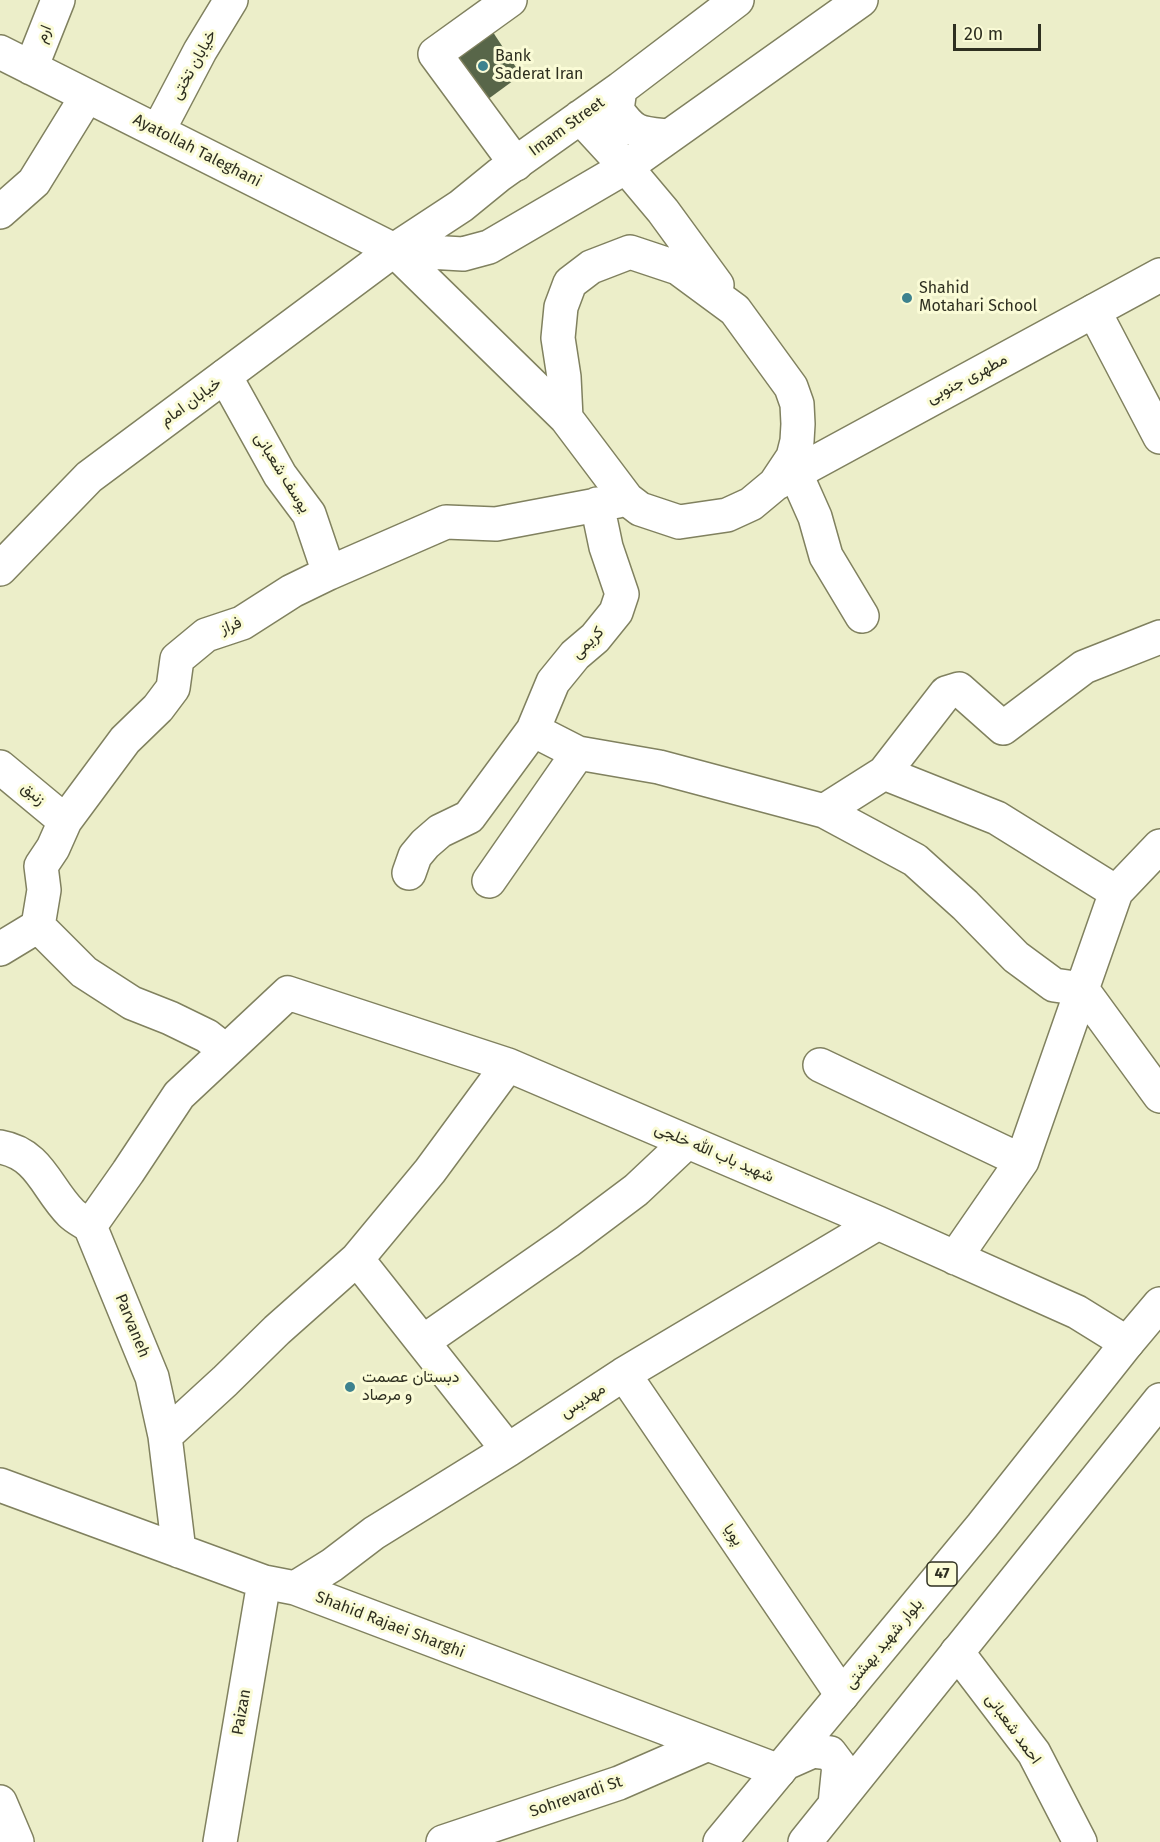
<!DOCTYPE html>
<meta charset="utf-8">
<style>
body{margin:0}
#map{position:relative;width:1160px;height:1842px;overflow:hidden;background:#eceec9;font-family:"Fira Sans",sans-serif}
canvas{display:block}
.scale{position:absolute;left:953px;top:24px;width:88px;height:27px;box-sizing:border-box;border:3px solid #2e2f20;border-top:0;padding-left:8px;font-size:18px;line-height:21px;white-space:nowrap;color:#2e2f20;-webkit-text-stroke:4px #fafbd6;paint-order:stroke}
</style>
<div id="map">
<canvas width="1160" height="1842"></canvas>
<div class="scale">20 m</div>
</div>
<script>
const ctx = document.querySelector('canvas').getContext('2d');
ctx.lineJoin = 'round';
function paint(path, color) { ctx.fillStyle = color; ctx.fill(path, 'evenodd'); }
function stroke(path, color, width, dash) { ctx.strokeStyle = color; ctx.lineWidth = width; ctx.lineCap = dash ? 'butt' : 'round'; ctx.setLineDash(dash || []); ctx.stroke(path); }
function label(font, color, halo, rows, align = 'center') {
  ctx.font = font + ' "Fira Sans",Vazirmatn,sans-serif'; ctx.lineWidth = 6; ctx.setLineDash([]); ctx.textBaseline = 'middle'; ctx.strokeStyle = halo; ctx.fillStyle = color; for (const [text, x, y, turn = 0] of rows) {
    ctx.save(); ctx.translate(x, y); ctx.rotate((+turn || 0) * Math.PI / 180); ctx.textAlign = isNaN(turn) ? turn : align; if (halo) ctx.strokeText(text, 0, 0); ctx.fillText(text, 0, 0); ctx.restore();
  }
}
const building = new Path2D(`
 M489 26 521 75 480 105 443 57Z`);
const minor = new Path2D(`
 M510 0 435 54 516 164
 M0 52 394 250
 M31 68 58 0
 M158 131 200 51 231 0
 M0 212 34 182 87 96
 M1094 311 1160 437
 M225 376 280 475 309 514 329 573
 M795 472 815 517 826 556 862 616
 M597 504 606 547 622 594 616 612 595 638 575 655 553 682 533 730 578 753 659 767 824 811 915 860 965 905 1016 957 1054 985 1082 989 1160 1096
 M0 767 65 821
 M884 773 997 818 1116 892
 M824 811 884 773 946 693 959 689 1003 728 1084 667 1160 637
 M409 873 415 856 425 844 440 831 469 817 533 730
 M489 881 578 753
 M38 926 84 972 132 1003 170 1018 207 1036 225 1050
 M0 949 38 926 44 890 41 866 53 848 65 821 125 740 158 708 173 688 177 659 206 635 242 623 292 591 329 573 446 522 496 524 618 501
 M820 1065 1022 1161
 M0 1147C40 1154 46 1188 71 1213 76 1218 84 1222 90 1226L152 1377 165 1436 179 1551
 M90 1226 128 1172 179 1095 288 993 508 1065 878 1223 1077 1312 1127 1343
 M955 1258 1022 1161 1116 892 1160 846
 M357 1259 508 1450
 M424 1341 568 1241 636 1190 687 1142
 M624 1374 842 1695
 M165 1436 225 1381 277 1330 357 1259 430 1171 508 1065
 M0 1485 264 1582 295 1588 779 1771
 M295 1588 332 1565 374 1533 508 1450 624 1374 878 1223
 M957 1652 1034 1753 1080 1842
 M0 1802 17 1842
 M220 1842 264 1582
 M443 1842 619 1783 706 1745`);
const major = new Path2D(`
 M620 89 617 110C634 134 639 133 667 136
 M580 117 626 167 663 211 717 285
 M394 250 463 254 489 247 626 167 861 0
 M394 250 566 418
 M630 252 678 268 735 310 791 387 797 404 798 424 797 441 793 457 775 484 751 504 727 515 679 522 640 509 627 499 566 418 564 377 558 338 561 307 570 283 591 267Z
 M777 483 1160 275
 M0 569 89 477 394 250 461 206 499 175 620 89 737 0
 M786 1763 813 1751 830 1753 839 1765 835 1804
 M720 1842 982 1526 1127 1343 1160 1304
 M805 1842 1160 1400`);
const markers = [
 [483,66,6,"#3d828e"],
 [907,298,6,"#3d828e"],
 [350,1387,6,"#3d828e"]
];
const shields = [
 [942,1574,30]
];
const shieldNames = [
 ["47",942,1574]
];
const streetNames = [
 ["ارم",44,34,-68],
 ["خیابان تختی",194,65,-61],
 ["Imam Street",567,127,-36],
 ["Ayatollah Taleghani",197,151,27],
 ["مطهری جنوبی",967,379,-28],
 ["خیابان امام",191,402,-36],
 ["یوسف شعبانی",282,473,58],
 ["فراز",231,626,-21],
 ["کریمی",588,643,-45],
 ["زنبق",33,794,40],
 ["شهید باب الله خلجی",714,1153,23],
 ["Parvaneh",132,1326,68],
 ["مهدیس",583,1401,-33],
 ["پویا",733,1535,56],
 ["Shahid Rajaei Sharghi",390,1625,21],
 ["بلوار شهید بهشتی",884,1644,-50],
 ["Paizan",242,1712,-80],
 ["احمد شعبانی",1013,1729,54],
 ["Sohrevardi St",576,1797,-19]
];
const poiNames = [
 ["Bank",495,57],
 ["Saderat Iran",495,75],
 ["Shahid",919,289],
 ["Motahari School",919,307],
 ["دبستان عصمت",362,1378],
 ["و مرصاد",362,1396]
];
paint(building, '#586649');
stroke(minor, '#80815f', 36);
stroke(major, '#80815f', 36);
stroke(minor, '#fff', 33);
stroke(major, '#fff', 33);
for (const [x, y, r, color] of markers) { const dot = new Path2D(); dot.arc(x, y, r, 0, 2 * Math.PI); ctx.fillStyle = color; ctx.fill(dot); stroke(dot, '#fafbd6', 2); }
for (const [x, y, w] of shields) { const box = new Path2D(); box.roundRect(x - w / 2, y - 12, w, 24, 4.5); ctx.fillStyle = '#fafbd6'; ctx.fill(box); stroke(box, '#2e2f20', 1.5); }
label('bold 15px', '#2e2f20', null, shieldNames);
label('16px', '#2e2f20', '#fafbd6', streetNames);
label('16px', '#2e2f20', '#fafbd6', poiNames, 'left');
</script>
